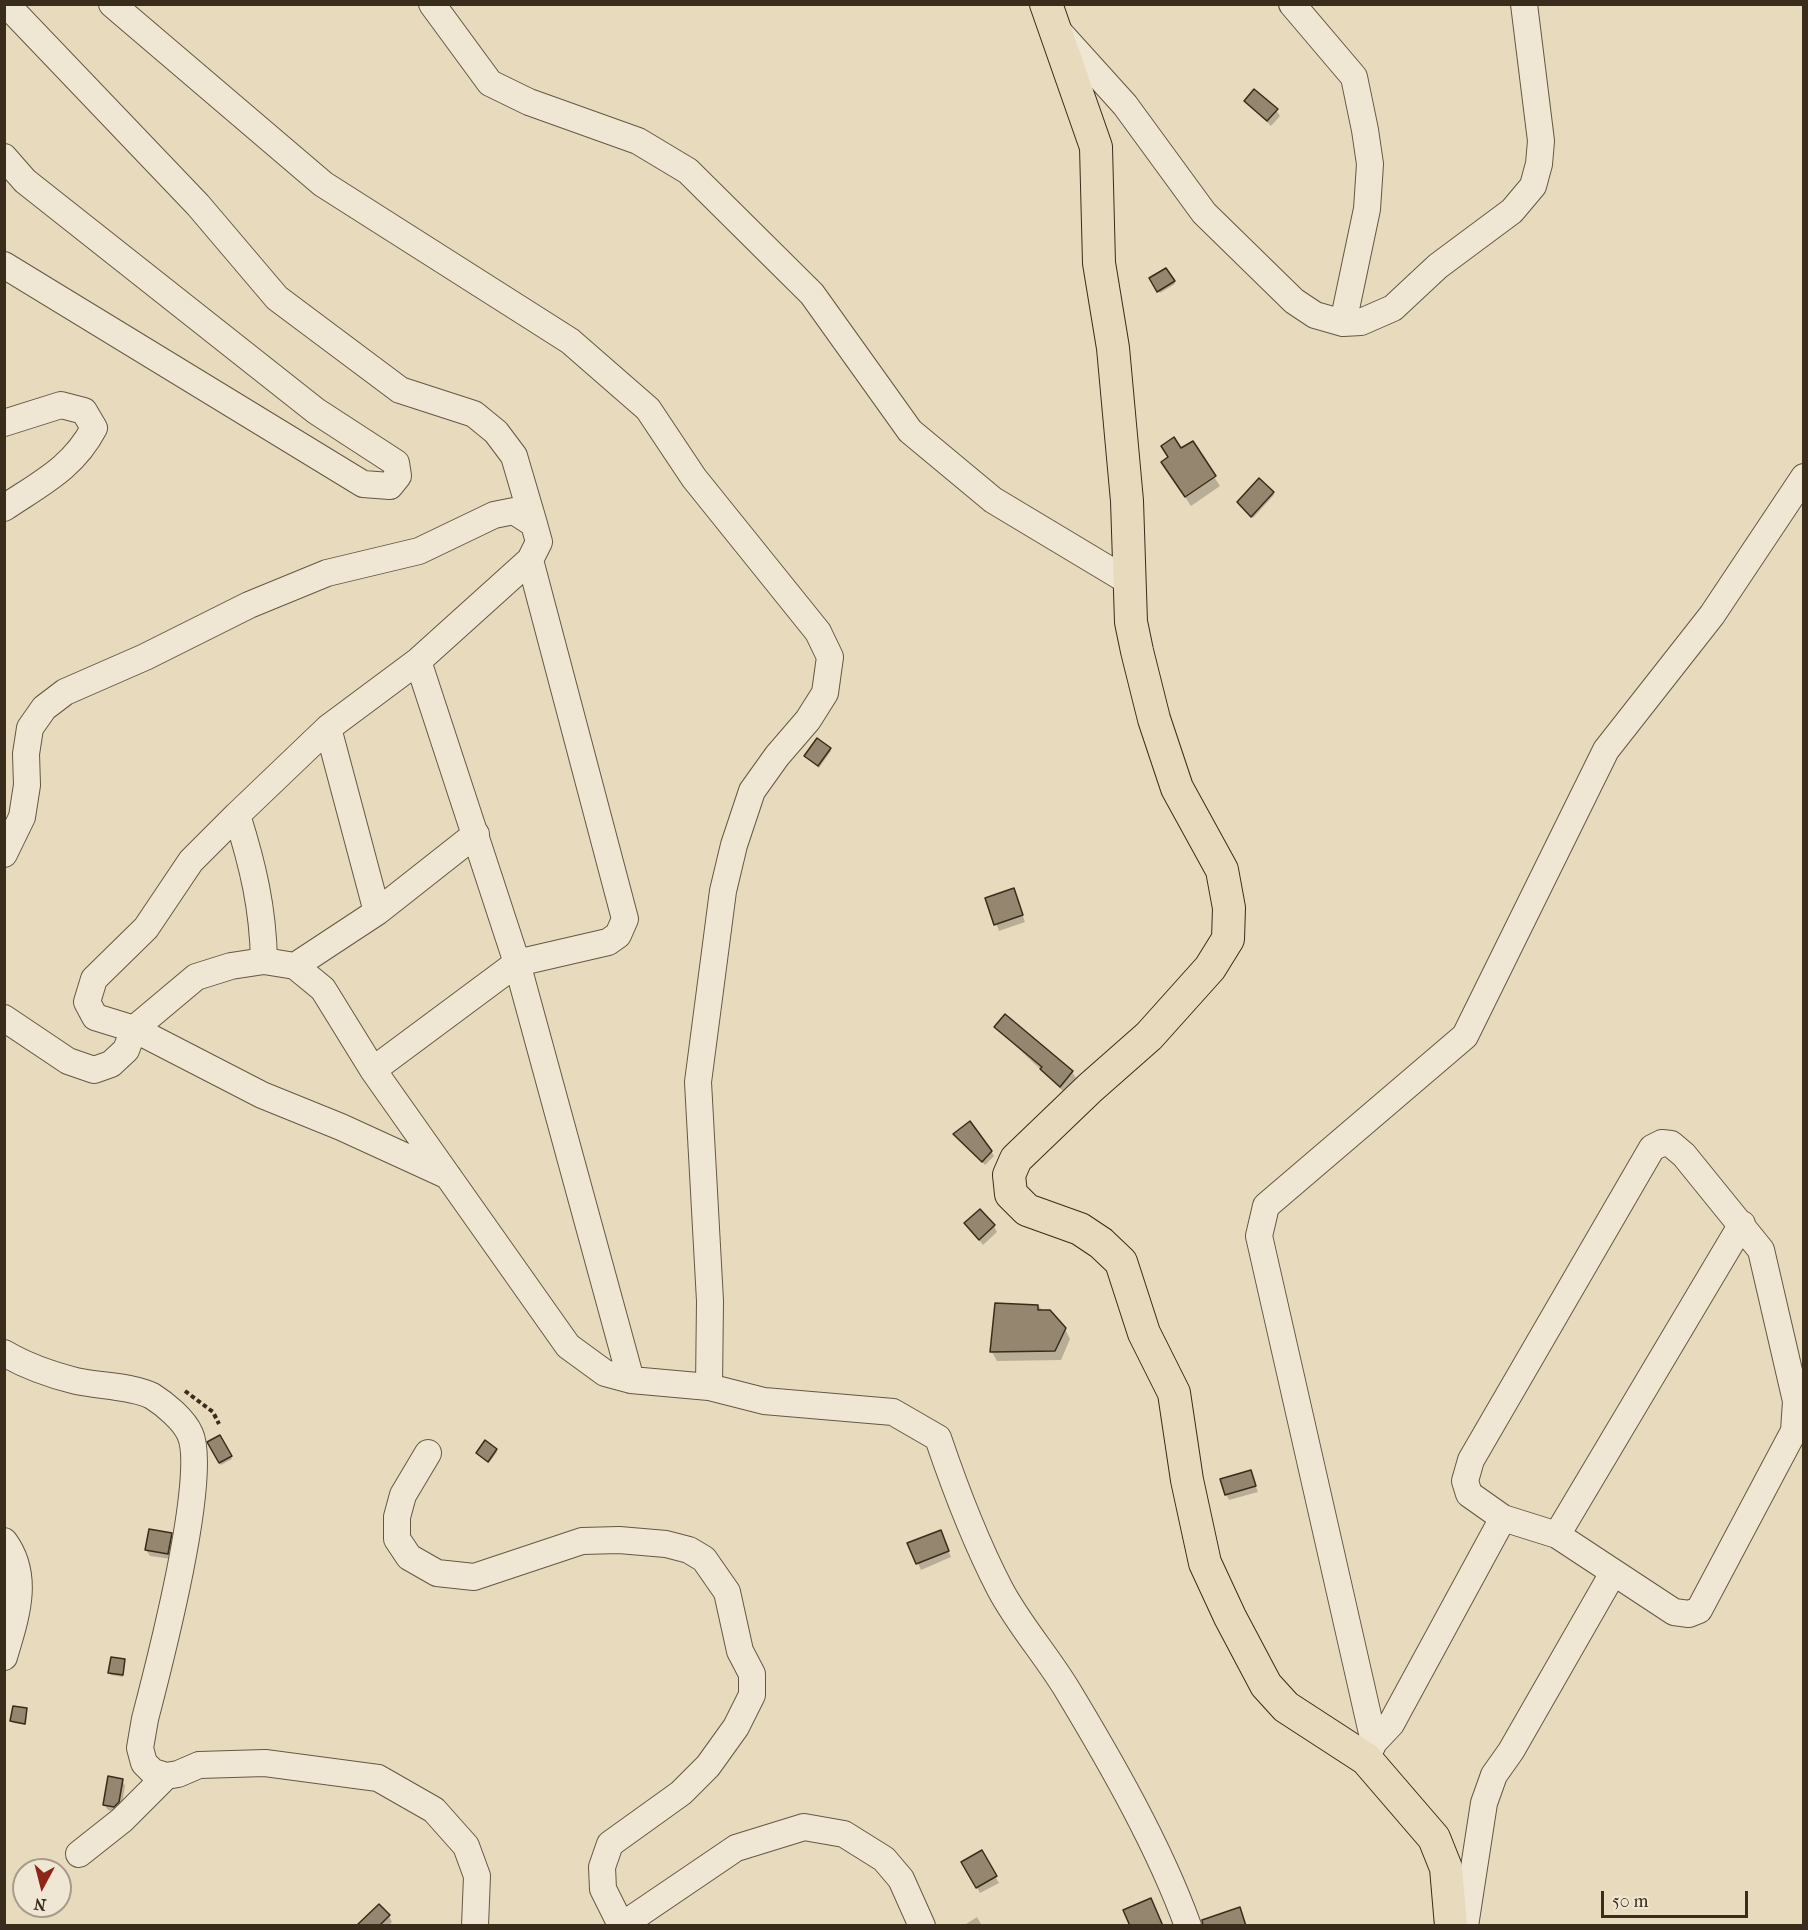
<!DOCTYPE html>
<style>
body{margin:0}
#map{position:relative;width:1808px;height:1930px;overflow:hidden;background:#e7dabd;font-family:"IM FELL French Canon",serif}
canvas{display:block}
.frame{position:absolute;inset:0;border:6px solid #3a2c1a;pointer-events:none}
.north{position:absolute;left:12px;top:1858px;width:60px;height:60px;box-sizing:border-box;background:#efe7d4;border:2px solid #a79c8a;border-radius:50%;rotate:187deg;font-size:16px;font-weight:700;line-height:24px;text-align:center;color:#3a2c1a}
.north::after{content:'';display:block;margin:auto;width:21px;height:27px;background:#8f2418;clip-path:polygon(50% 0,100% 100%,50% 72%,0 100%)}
.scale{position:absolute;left:1601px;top:1891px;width:147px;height:27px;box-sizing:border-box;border:3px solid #3a2c1a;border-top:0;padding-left:8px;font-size:18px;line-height:21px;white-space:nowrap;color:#3a2c1a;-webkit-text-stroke:4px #efe7d4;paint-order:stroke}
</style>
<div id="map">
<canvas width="1808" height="1930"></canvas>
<div class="frame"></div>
<div class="north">N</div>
<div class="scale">50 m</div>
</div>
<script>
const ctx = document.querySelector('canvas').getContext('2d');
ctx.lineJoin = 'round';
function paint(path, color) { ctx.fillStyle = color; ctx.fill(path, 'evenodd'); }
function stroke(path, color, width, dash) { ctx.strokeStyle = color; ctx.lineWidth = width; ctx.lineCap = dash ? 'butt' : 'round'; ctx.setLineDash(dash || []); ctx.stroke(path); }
const shadow = new Path2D(`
 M1246 101 1276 110 1280 116 1271 126Z
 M1166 270 1175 284 1160 293 1151 279Z
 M1192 443 1220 486 1191 506 1168 471 1169 458Z
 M1273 493 1274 495 1253 518 1240 505Z
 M830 749 831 751 819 768 805 756Z
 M1016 896 1025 922 999 931 987 899Z
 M996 1027 1072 1072 1076 1078 1064 1092Z
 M955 1134 991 1151 994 1156 985 1165Z
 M966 1223 994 1226 997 1232 983 1245Z
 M1038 1306 1065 1329 1070 1339 1061 1360 997 1361 992 1352Z
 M219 1437 232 1459 221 1465 209 1443Z
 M496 1450 497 1452 489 1463 477 1453Z
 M1250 1471 1258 1492 1229 1500 1226 1494Z
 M171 1534 174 1540 171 1559 150 1556 146 1550Z
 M943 1538 951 1557 921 1570 909 1544Z
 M124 1661 123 1677 111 1675 110 1672Z
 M27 1709 26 1725 13 1723 12 1721Z
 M122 1780 125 1786 121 1809 118 1812 108 1810 104 1804Z
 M981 1852 999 1883 980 1893 963 1863Z
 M389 1916 392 1922 388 1926H358Z
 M977 1917 982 1926H963Z`);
const building = new Path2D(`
 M1254 89 1278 109 1267 121 1244 101Z
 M1166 268 1175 281 1157 292 1149 278Z
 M1174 437 1181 448 1193 441 1216 476 1185 497 1161 462 1168 457 1161 446Z
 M1259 478 1274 492 1251 517 1237 502Z
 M817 738 831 748 818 766 804 756Z
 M1014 888 1023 915 994 925 985 898Z
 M1005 1014 1073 1071 1060 1087 1040 1069 1042 1067 994 1027Z
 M970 1121 992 1151 982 1162 953 1134Z
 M980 1209 995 1225 979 1240 964 1223Z
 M995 1303 1038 1305V1310H1050L1066 1328 1055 1351 990 1352Z
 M220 1435 232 1456 219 1463 207 1442Z
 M485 1440 497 1449 488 1462 476 1453Z
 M1251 1470 1256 1486 1225 1495 1220 1479Z
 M149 1529 172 1533 168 1554 145 1550Z
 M941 1530 949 1551 916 1564 907 1543Z
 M111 1657 125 1659 123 1675 108 1673Z
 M13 1706 27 1708 25 1724 10 1721Z
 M108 1776 123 1779 119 1802 114 1807 103 1805Z
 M982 1850 997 1876 976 1888 961 1862Z
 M1151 1898 1163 1926H1130L1123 1910Z
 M379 1904 390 1915 379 1926H356Z
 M1240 1907 1246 1926H1203L1202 1920Z`);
const path = new Path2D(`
 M185 1391 213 1412 219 1424`);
const minor = new Path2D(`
 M6 4 198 205 277 298 400 390 474 414 496 432 514 456 534 524
 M112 4 323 184 570 341 648 409 694 478 818 632 830 657 825 693 808 720 777 756 752 791 734 845 723 891 698 1082 710 1301 709 1387
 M432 4 490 83 529 102 638 141 688 171 812 294 910 431 993 500 1128 581
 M1292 4 1354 77 1365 130 1370 164 1367 209 1343 323
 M1059 32 1125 105 1204 213 1294 301 1315 315 1343 323 1361 322 1393 308 1438 266 1512 211 1533 186 1539 164 1541 141 1524 4
 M4 157 25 181 316 411 396 463 398 476 390 486 363 484 4 265
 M4 423 61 405 84 411 94 428C73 468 41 483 4 508
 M418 661 517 963 631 1380
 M328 728 377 912
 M237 815C253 866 263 908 264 961
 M4 854 22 817 27 785 26 754 30 728 44 708 65 692 145 657 249 605 327 573 419 551 494 515 514 511 534 524 539 542 530 560 418 661 328 728 237 815 191 861 146 928 94 979 87 1002 95 1017 134 1029 262 1095 341 1127 448 1176
 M295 966 377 912 476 834
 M4 1018 68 1061 94 1070 111 1064 126 1050 134 1029 196 977 231 966 264 961 295 966 323 989 373 1070 568 1346 605 1373 631 1380 709 1387 764 1401 893 1412 938 1438C956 1491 974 1539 1000 1589 1019 1625 1047 1656 1068 1691 1112 1764 1159 1846 1188 1926
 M373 1070 517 963 608 942 618 935 625 919 530 560
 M1662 1143 1671 1144 1684 1155 1761 1250 1796 1401 1794 1431 1699 1610 1689 1614 1674 1612 1557 1535 1503 1518 1469 1494 1465 1481 1471 1460 1652 1148Z
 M4 1353C26 1366 52 1375 76 1381 98 1386 133 1386 152 1396 165 1404 184 1420 190 1434 209 1475 158 1669 145 1719L140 1748 144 1763 153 1772 166 1776 178 1774 199 1765 265 1763 378 1778 434 1810 466 1846 477 1876 475 1926
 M428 1453 403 1495 397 1517V1539L409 1557 437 1573 474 1577 582 1541 619 1540 666 1544 689 1550 704 1559 727 1592 740 1651 752 1674V1695L736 1727 708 1766 681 1793 610 1844 602 1867 603 1889 621 1925
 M1557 1535 1742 1224
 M4 1541C31 1577 15 1619 4 1657
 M1374 1742 1391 1724 1503 1518
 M1366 1759 1374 1742 1259 1236 1266 1206 1465 1036 1606 750 1712 615 1804 477
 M79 1854 122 1820 166 1776
 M621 1926 736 1848 804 1827 844 1834 884 1859 901 1879 922 1926
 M1465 1926 1484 1803 1494 1775 1511 1751 1613 1573`);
const major = new Path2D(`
 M1046 4 1096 147 1099 263 1113 348 1127 501 1131 622 1137 651 1154 719 1177 788 1222 870 1229 908 1228 939 1210 968 1149 1036 1090 1088 1016 1159 1009 1175 1011 1194 1027 1210 1080 1229 1101 1243 1121 1262 1144 1333 1174 1393 1187 1480 1205 1563 1230 1617 1266 1685 1286 1707 1366 1759 1434 1838 1446 1868 1451 1926`);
paint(shadow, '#0003');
paint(building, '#94866f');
stroke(building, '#3a2c1a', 1.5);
stroke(minor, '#655843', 28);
stroke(major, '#3a2c1a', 34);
stroke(path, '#3a2c1a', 4, [4.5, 3]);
stroke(minor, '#efe7d4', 26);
stroke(major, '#e7dabd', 32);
</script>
